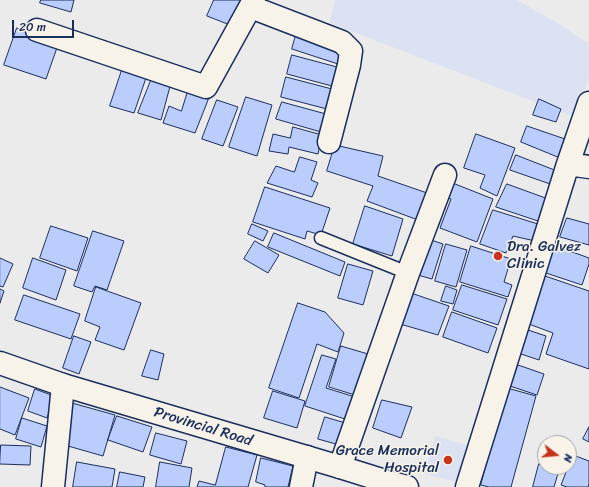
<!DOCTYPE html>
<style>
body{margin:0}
#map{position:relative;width:589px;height:487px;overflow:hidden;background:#ebebec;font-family:Sriracha,sans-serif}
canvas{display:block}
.north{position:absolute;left:537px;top:435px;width:40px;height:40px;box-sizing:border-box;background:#f7f3e8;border:1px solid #9fa5b1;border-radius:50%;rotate:106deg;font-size:11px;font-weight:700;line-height:16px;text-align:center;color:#1b2f5e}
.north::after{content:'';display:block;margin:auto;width:14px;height:18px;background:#c8321e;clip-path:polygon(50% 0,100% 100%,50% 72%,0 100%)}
.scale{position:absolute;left:12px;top:20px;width:62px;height:18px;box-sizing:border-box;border:2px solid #1b2f5e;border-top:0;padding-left:5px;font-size:12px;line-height:14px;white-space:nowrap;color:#1b2f5e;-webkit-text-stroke:3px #f7f3e8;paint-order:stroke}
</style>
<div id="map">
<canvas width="589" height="487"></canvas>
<div class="north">N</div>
<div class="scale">20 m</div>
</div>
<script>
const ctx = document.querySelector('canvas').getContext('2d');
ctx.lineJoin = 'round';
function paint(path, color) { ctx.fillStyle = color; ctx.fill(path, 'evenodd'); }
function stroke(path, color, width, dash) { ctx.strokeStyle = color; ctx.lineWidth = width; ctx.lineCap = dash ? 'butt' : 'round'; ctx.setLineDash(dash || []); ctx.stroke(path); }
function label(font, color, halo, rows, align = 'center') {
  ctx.font = font + ' Sriracha,sans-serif'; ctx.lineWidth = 3; ctx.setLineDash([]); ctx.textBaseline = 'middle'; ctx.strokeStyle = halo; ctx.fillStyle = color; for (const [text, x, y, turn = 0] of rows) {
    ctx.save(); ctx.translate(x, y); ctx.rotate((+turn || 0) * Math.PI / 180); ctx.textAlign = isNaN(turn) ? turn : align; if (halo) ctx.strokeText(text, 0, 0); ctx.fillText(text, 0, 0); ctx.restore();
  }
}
const built = new Path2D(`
 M335 0H517L556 22 589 44V78L574 117 330 23Z
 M435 436 471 446 461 483 425 474Z`);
const building = new Path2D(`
 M41 0H74L71 12 40 3Z
 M214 0H244L230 25 207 16Z
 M17 28 59 42 46 79 4 65Z
 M298 28 342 45 338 64 292 49Z
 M292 55 337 67 332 86 287 74Z
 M124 64 148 72 134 113 110 106Z
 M154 73 172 79 161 120 138 113Z
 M286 77 332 89 327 109 281 97Z
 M189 88 210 95 195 133 163 123 169 106 181 111Z
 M246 97 272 105 257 156 229 147Z
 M539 99 561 109 556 122 533 115Z
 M217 100 238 107 223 146 202 139Z
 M282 102 326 114 321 132 276 119Z
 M527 126 565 139 560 158 521 142Z
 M293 127 322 135 318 154 289 147 288 154 269 151 273 134 290 138Z
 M476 134 515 148 497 196 480 188 485 175 464 168Z
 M335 145 383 156 378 176 427 193 418 220 367 201 373 186 327 171Z
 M516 155 557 171 553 185 510 170Z
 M300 157 317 162 311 180 318 183 312 197 267 183 276 166 294 172Z
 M450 182 493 199 477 242 440 228 451 199 444 196Z
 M507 184 551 200 541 222 496 207Z
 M265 187 330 208 321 235 307 231 305 239 253 222Z
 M365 206 403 219 392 256 353 244Z
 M493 210 538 224 535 241 513 236 506 253 480 244Z
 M567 218 589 224V245L560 237Z
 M252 224 268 231 263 241 248 234Z
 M51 226 88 238 77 271 40 258Z
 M93 231 124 241 107 290 95 286 92 292 74 286Z
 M274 233 345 262 340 276 268 247Z
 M425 238 443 244 432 279 414 274Z
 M255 241 279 255 268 273 244 259Z
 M446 244 467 250 456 287 435 281Z
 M553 245 589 258V264L582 285 543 272Z
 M471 246 511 259 504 282 512 285 508 297 460 282Z
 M0 258 13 264 3 287 0 286Z
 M33 258 66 270 56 300 23 288Z
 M348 264 373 271 363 305 338 298Z
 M545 276 589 291V369L546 354 553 333 529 324Z
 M462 285 507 299 498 325 453 310Z
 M446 286 457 290 453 304 441 301Z
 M96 287 141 303 124 350 95 340 100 327 85 321Z
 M0 289 4 291 0 303Z
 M408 292 449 306 438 335 400 324Z
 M24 295 80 314 71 339 15 320Z
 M298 303 325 312 344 333 338 352 317 344 299 398 269 388Z
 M452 312 497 328 488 353 443 337Z
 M522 328 546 336 539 360 515 352Z
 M74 336 91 342 79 374 63 368Z
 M341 346 368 354 355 395 329 387Z
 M151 350 164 354 158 380 142 376Z
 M322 355 336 359 326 388 355 397 348 420 305 406Z
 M518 365 544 374 537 395 510 386Z
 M0 387 29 398 15 435 0 429Z
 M507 388 536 396 511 487H489L481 485Z
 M35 389 54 396 47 418 28 411Z
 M273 391 305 401 297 428 264 418Z
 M382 400 412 407 401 438 373 428Z
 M72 403 115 415 103 456 61 444Z
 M117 416 152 427 143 452 108 440Z
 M325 417 349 424 343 446 318 439Z
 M22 418 47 426 41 447 16 439Z
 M589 427V442L583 439Z
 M156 433 187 441 181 464 150 455Z
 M1 445 31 446 30 465 0 464Z
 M226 447 257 455 248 487H197L199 481 215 485Z
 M573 455 589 461V484L588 487H567L561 485 568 467H569V464Z
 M261 458 293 466 288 487H265V485L256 482Z
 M77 462 115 469 112 487H73Z
 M160 462 192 468 189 487H156Z
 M539 464 545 466V467H548L559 470 554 487H533Z
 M120 472 145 477 143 487H117Z`);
const lane = new Path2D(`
 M321 238 408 273`);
const street = new Path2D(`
 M251 7 342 42 351 51 349 65 329 142
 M37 30 206 87 254 0
 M568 164 589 167
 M340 467 408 273 445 175
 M53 487 63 385
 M301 487 307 457
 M467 487 568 164 589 103`);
const secondary = new Path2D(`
 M0 363 63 385 340 467 388 482 407 487`);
const markers = [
 [498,256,5,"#c8321e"],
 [448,460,5,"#c8321e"]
];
const poiNames = [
 ["Dra. Galvez",507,247],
 ["Clinic",507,264],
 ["Grace Memorial",439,451,"right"],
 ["Hospital",439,468,"right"]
];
const streetNames = [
 ["Provincial Road",203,427,17]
];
paint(built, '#dce2f1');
paint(building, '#bacdfc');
stroke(building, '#1b2f5e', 1);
stroke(lane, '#1b2f5e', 15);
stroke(street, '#1b2f5e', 25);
stroke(secondary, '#1b2f5e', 25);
stroke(lane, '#f7f3e8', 12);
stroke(street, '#f7f3e8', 22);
stroke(secondary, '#f7f3e8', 22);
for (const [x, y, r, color] of markers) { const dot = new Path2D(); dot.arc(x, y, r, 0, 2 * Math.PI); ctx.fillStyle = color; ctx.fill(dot); stroke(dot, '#f7f3e8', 1.5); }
label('15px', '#1b2f5e', '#f7f3e8', poiNames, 'left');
label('15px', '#1b2f5e', '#f7f3e8', streetNames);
</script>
